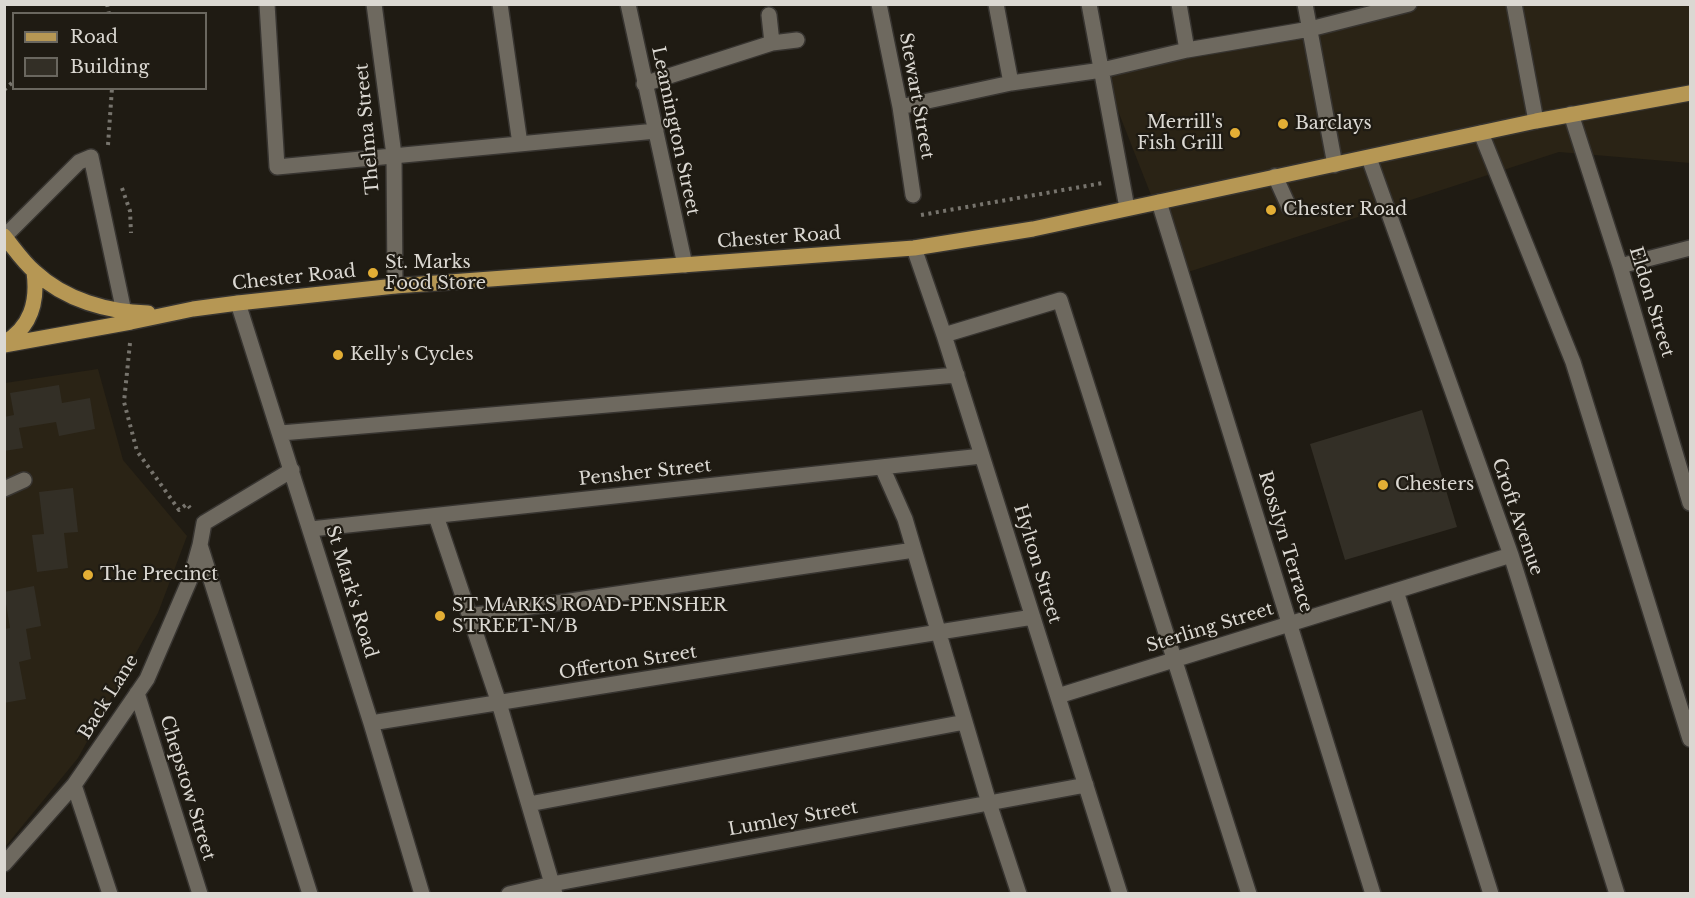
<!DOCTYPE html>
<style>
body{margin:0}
#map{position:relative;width:1695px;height:898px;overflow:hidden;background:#1f1b13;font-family:"Libre Baskerville",serif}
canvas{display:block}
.frame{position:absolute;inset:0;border:6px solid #dbd8d2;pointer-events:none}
.legend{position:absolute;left:12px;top:12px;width:195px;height:78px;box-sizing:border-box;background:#1f1b13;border:2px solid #6a675f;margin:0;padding:8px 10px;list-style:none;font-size:18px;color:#dbd8d2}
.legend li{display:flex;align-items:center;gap:12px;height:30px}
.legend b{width:30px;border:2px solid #6a675f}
</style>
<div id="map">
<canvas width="1695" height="898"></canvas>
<div class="frame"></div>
<ul class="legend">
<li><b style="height:8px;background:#b69754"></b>Road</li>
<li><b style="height:16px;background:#332f26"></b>Building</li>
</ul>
</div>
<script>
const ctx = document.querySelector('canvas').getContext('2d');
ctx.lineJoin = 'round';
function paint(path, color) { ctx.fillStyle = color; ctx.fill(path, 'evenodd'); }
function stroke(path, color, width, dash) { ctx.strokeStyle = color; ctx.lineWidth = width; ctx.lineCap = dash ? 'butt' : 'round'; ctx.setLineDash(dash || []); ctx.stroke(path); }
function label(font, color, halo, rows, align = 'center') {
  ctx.font = font + ' "Libre Baskerville",serif'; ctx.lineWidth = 4.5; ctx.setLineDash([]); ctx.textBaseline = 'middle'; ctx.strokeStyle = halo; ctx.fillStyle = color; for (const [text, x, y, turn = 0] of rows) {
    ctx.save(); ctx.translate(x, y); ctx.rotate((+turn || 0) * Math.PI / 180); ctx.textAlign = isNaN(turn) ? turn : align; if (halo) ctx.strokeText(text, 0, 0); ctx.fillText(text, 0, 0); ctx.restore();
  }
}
const built = new Path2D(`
 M1413 5H1690V163L1559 152 1182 274 1102 70Z
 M98 369 123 460 187 536 158 613 78 758 5 847V383Z`);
const building = new Path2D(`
 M59 385 62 403 90 398 95 429 59 436 56 422 19 428 23 448 4 451V417L14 415 10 393Z
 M1422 410 1457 527 1345 560 1310 444Z
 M73 488 78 532 64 533 68 568 37 572 32 535 44 534 39 492Z
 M34 586 41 626 26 629 31 659 19 662 26 699 4 703V629L10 628 4 592Z`);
const path = new Path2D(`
 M107 4 109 14
 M4 90 14 81
 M108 145 112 88
 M122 188 130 211 131 233
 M921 215 1103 183
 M130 343 124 402 137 451 179 510 187 504 190 508`);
const minor = new Path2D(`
 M267 4 277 167 656 131
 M374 4 394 155 395 286
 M500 4 520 144
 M628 4 685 265
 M879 4 900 107 913 195
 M996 4 1011 83
 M1089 4 1127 208
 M1179 4 1187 50
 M1305 4 1335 165
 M1514 4 1536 121
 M769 15 772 43
 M644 84 772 43 797 40
 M900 107 1011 83 1102 70 1187 50 1310 29 1409 4
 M1571 114 1620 266 1690 503
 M1481 133 1573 362 1690 739
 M1369 158 1511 555 1617 894
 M1275 176 1289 207
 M1159 202 1373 894
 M5 236 79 162 91 157 124 312
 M914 248 944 335 1120 894
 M1620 266 1690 248
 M238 303 371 723 422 894
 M944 335 1060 300 1249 894
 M281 433 957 375
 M882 467 905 519 989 803 1019 894
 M4 489 24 480
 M436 516 499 703 555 894
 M311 529 982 456
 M200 545 310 894
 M1396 591 1491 894
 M469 616 914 550
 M137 693 200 894
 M1058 696 1511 555
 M371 723 1033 617
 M74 785 110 894
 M529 804 965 722
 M4 864 74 785 147 679 191 577 200 545 204 523 292 470
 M509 894 552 884 1086 785`);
const major = new Path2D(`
 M4 236C14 248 23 262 35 272 65 300 108 312 148 313
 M4 343C31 327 38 302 34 272
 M4 345 131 322 193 309 238 303 395 286 914 248 1033 229 1536 121 1690 93`);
const markers = [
 [1283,124,6,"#e3ae35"],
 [1235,133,6,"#e3ae35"],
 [1271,210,6,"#e3ae35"],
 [373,273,6,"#e3ae35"],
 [338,355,6,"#e3ae35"],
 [1383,485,6,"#e3ae35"],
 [88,575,6,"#e3ae35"],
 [440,616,6,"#e3ae35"]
];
const streetNames = [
 ["Stewart Street",916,96,80],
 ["Thelma Street",368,129,-95],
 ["Leamington Street",675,131,78],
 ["Chester Road",779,238,-4],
 ["Chester Road",294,278,-6],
 ["Eldon Street",1651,302,73],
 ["Pensher Street",645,473,-6],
 ["Croft Avenue",1517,517,71],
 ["Rosslyn Terrace",1285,542,73],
 ["Hylton Street",1037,564,73],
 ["St Mark's Road",351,592,73],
 ["Sterling Street",1210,628,-17],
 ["Offerton Street",628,663,-9],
 ["Back Lane",109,697,-58],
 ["Chepstow Street",187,788,73],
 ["Lumley Street",793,819,-10]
];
const poiNames = [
 ["Merrill's",1223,123,"right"],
 ["Fish Grill",1223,144,"right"],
 ["Barclays",1295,124],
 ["Chester Road",1283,210],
 ["St. Marks",385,263],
 ["Food Store",385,284],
 ["Kelly's Cycles",350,355],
 ["Chesters",1395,485],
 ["The Precinct",100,575],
 ["ST MARKS ROAD-PENSHER",452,606],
 ["STREET-N/B",452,627]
];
paint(built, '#2a2315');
paint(building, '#332f26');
stroke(minor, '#373430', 18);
stroke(major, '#373430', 18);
stroke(path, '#77746d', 4, [3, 4.5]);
stroke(minor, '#6e695f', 15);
stroke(major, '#b69754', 15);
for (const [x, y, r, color] of markers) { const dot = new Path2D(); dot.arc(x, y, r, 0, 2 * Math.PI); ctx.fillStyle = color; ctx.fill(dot); stroke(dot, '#1f1b13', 2); }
label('18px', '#dbd8d2', '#1f1b13', streetNames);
label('18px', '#dbd8d2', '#1f1b13', poiNames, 'left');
</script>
